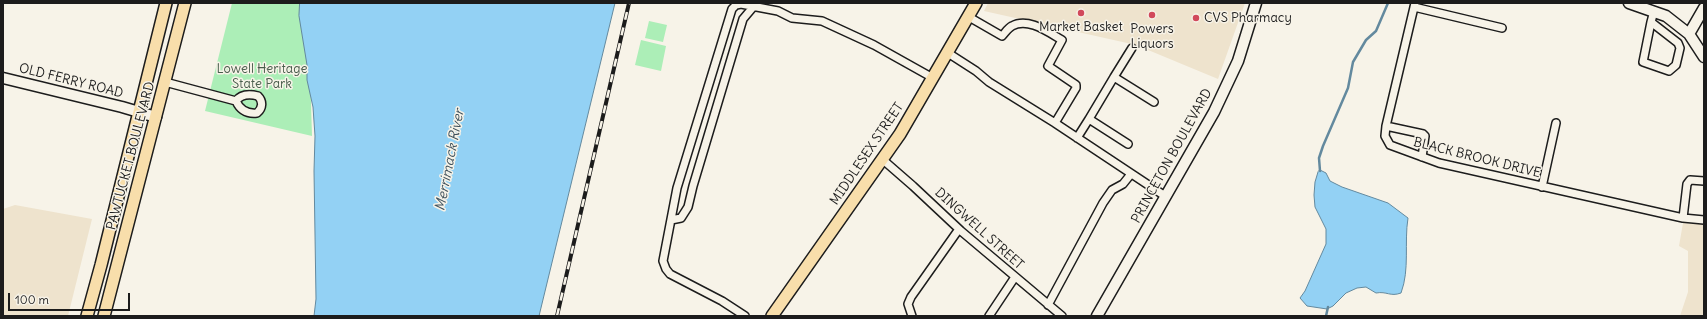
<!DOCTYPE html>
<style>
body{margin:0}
#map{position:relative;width:1707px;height:319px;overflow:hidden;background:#f7f3e8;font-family:Delius,sans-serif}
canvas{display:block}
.frame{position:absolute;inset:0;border:4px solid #1c1c1c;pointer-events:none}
.scale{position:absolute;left:8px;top:293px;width:122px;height:18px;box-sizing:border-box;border:2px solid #1c1c1c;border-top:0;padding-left:5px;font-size:12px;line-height:14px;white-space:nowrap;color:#1c1c1c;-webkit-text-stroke:3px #f7f3e8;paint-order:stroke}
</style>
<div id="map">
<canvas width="1707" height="319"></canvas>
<div class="frame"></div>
<div class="scale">100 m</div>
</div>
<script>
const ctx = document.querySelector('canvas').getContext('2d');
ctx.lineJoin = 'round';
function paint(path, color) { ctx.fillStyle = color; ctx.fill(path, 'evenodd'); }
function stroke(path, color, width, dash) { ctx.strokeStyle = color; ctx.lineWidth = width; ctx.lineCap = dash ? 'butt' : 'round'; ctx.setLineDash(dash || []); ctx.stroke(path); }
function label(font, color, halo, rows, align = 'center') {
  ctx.font = font + ' Delius,sans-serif'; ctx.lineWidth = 3; ctx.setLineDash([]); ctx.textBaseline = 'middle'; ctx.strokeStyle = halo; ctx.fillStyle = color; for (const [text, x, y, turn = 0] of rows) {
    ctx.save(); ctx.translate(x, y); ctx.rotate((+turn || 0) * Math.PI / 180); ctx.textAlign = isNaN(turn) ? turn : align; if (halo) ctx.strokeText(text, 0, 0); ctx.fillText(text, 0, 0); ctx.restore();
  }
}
const built = new Path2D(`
 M988 3H1245L1218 79 1136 45 984 11Z
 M15 205 92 219 68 316H3V209Z
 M1683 223 1704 224V316H1680L1688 292V251L1679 246Z`);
const green = new Path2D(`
 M232 3H308L312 136 205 111Z
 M649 21 667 25 663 42 645 38Z
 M641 40 666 46 661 71 635 65Z`);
const water = new Path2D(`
 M300 3H615L539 316H314L316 299 314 171 315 136 313 107 307 80V65L299 16Z
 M1320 170 1326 173 1330 181 1342 187 1388 203 1408 218C1404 243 1410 269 1401 293 1390 297 1387 291 1376 293L1366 287 1357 288 1346 293 1333 306 1327 309 1307 306 1300 298 1305 291 1326 244V229L1315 207 1314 195 1315 182 1318 172Z`);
const stream = new Path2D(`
 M1320 171 1319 158 1323 146 1348 88 1353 62 1366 40 1376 31 1388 3
 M1326 316 1328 307`);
const street = new Path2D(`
 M1415 3 1386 126 1385 136 1390 145 1439 163 1683 218 1704 220
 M1414 7 1502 28
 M969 17 1002 36C1005 33 1008 28 1012 26 1028 17 1048 32 1062 40L1048 66 1076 85V88L1055 123
 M1651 22 1643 62 1669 71 1676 65 1680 48 1678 43 1651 22 1654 11
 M1132 48 1114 77 1154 102
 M948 53 976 71 989 82 1055 123 1165 196
 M1114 77 1089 119 1128 144
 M165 82 236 101C241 94 250 94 258 96 263 101 263 108 257 113 247 114 240 110 236 101
 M1386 126 1423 134 1425 136 1422 157
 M1077 138 1089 119
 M882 159 913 186 961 231 1062 316
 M1542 187 1556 123
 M1683 218 1687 184 1690 180 1704 181
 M671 220 681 218 688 207 693 186 743 19 754 6
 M1048 305 1103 203 1112 190 1123 184 1131 174
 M745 316 722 301 670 274 666 269 663 261 677 188 732 9 736 5 741 4 778 11 792 18 822 21 874 45 933 78
 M912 316 908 304 911 297 959 229
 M989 316 1015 277`);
const secondary = new Path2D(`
 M1629 3 1666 16 1689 34 1704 57
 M1689 34 1704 8
 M3 78 122 107 156 117
 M1097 316 1214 112 1238 61 1256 3`);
const primary = new Path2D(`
 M87 316 101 265 166 3
 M104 316 185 3
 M772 316 900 134 976 3`);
const rail = new Path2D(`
 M557 316 629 3`);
const markers = [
 [1081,13,4,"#d1495b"],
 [1152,15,4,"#d1495b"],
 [1196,18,4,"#d1495b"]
];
const poiNames = [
 ["CVS Pharmacy",1204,18,"left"],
 ["Market Basket",1081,27],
 ["Powers",1152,29],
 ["Liquors",1152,44]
];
const parkNames = [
 ["Lowell Heritage",262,69],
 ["State Park",262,84]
];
const streetNames = [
 ["OLD FERRY ROAD",71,81,14],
 ["MIDDLESEX STREET",867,154,-56],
 ["PAWTUCKET BOULEVARD",131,156,-75],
 ["PRINCETON BOULEVARD",1172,156,-61],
 ["BLACK BROOK DRIVE",1477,158,14],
 ["DINGWELL STREET",979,229,42]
];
const waterNames = [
 ["Merrimack River",450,160,-79]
];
paint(built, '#eee3cd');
paint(green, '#aceeb7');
paint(water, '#93d1f4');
stroke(water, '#63899e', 1);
stroke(stream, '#63899e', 2.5);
stroke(street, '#1c1c1c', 10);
stroke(secondary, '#1c1c1c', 13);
stroke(primary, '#1c1c1c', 14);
stroke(street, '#f7f3e8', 7);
stroke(secondary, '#f7f3e8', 10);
stroke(primary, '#f8deab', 11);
stroke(rail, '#1c1c1c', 4);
stroke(rail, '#f7f3e8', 2.5, [8]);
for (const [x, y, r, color] of markers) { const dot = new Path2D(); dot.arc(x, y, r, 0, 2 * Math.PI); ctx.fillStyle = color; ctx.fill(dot); stroke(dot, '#f7f3e8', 1.5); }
label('13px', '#1c1c1c', '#f7f3e8', poiNames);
label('13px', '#475b4a', '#f7f3e8', parkNames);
label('13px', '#1c1c1c', '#f7f3e8', streetNames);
label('italic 14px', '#40525d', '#f7f3e8', waterNames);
</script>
